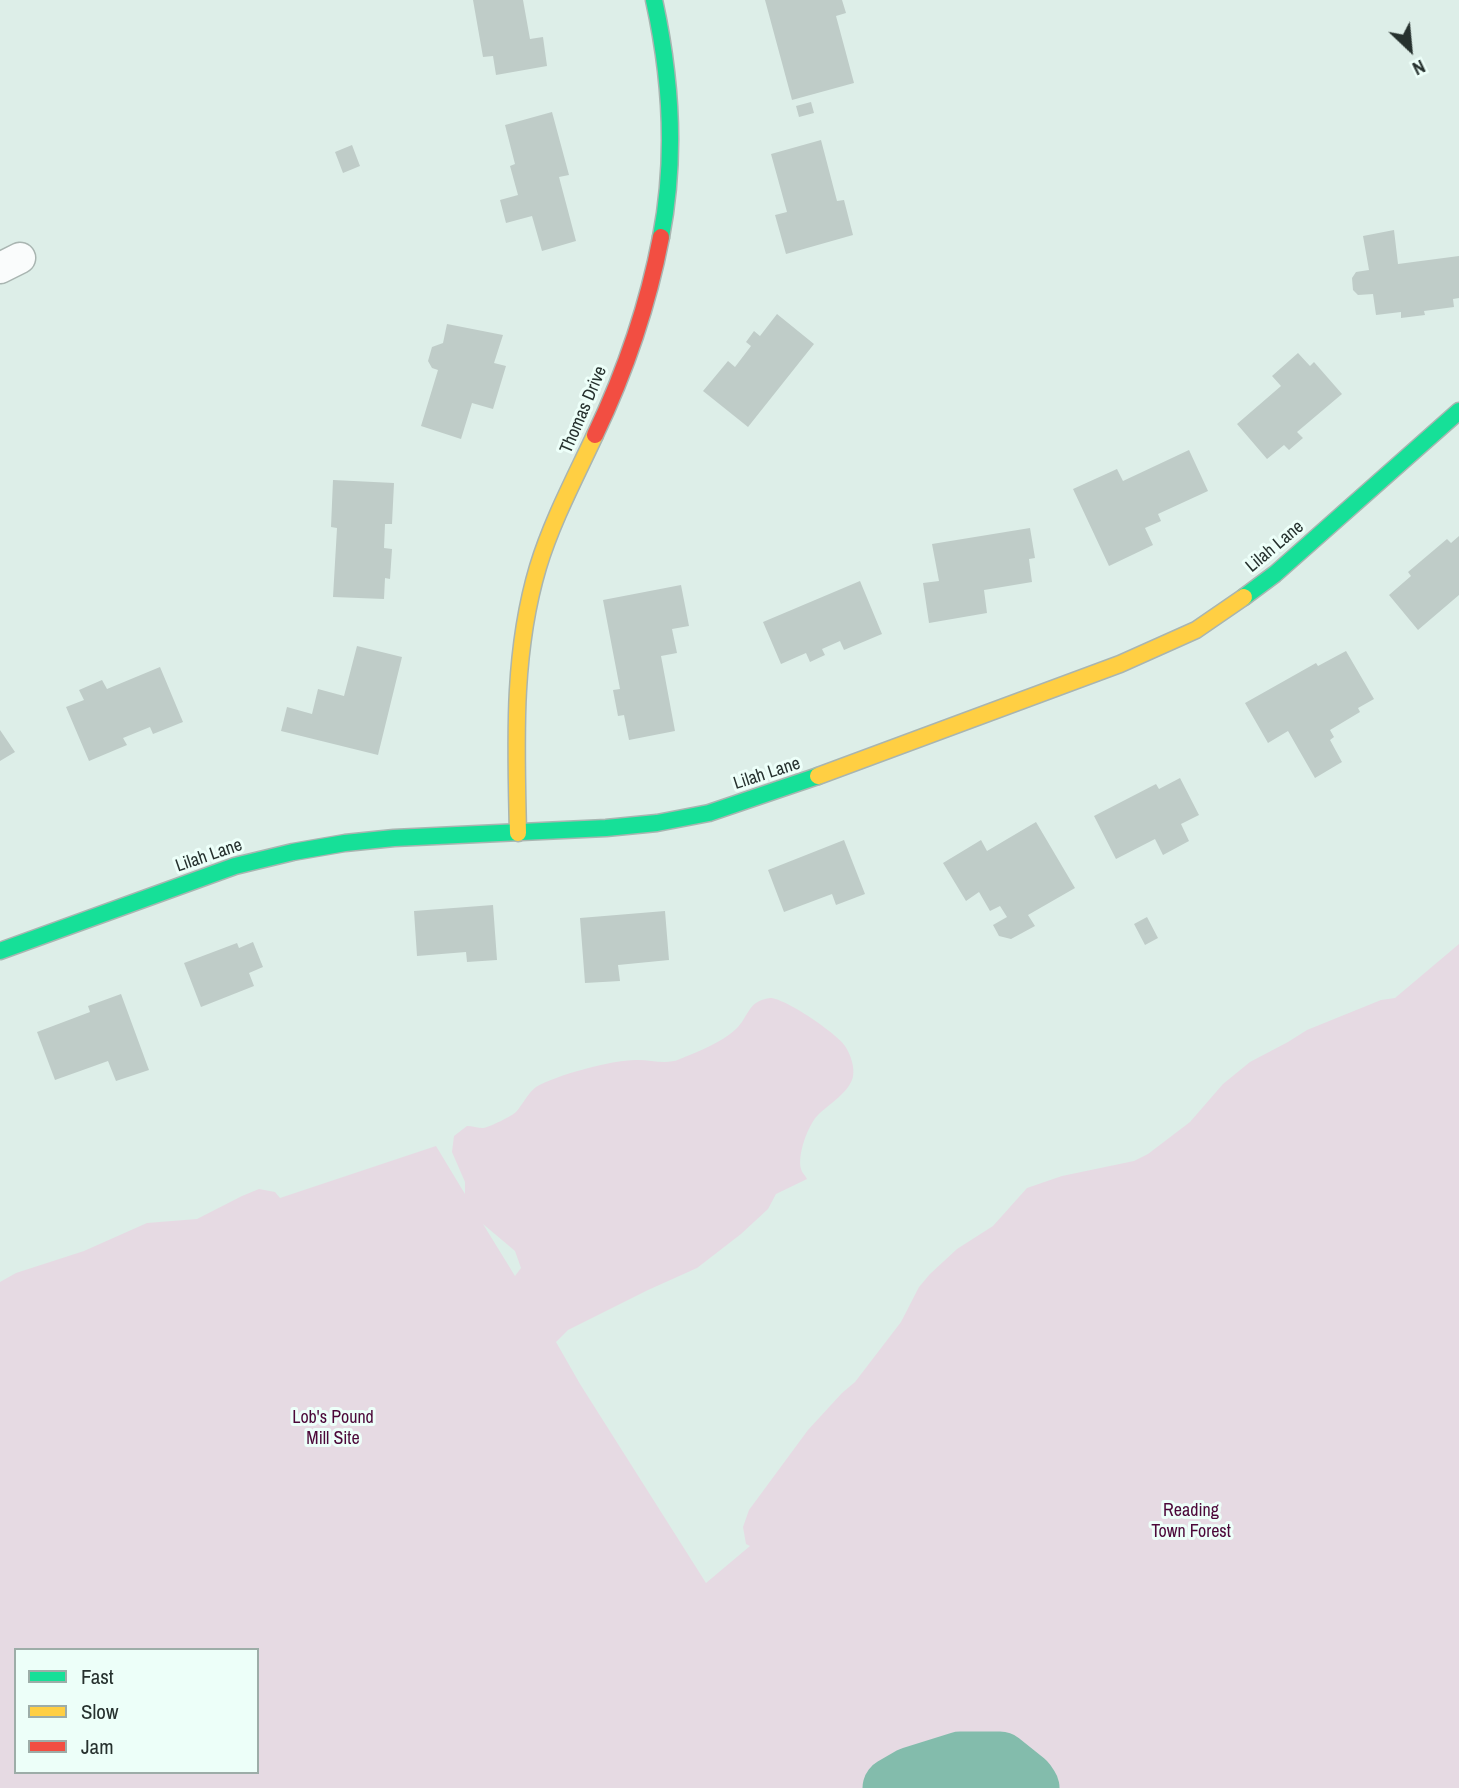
<!DOCTYPE html>
<style>
body{margin:0}
#map{position:relative;width:1459px;height:1788px;overflow:hidden;background:#ddeee8;font-family:"Archivo Narrow",sans-serif}
canvas{display:block}
.legend{position:absolute;left:14px;top:1648px;width:245px;height:126px;box-sizing:border-box;background:#edfff9;border:2px solid #9dada8;margin:0;padding:9px 12px;list-style:none;font-size:21px;color:#26312e}
.legend li{display:flex;align-items:center;gap:14px;height:35px}
.legend b{width:35px;border:2px solid #9dada8}
.north{position:absolute;left:1375px;top:14px;width:70px;height:70px;-webkit-text-stroke:5px #edfff9;paint-order:stroke;rotate:154deg;font-size:19px;font-weight:700;line-height:28px;text-align:center;color:#26312e}
.north::after{content:'';display:block;margin:auto;width:24px;height:32px;background:#26312e;clip-path:polygon(50% 0,100% 100%,50% 72%,0 100%)}
</style>
<div id="map">
<canvas width="1459" height="1788"></canvas>
<ul class="legend">
<li><b style="height:9px;background:#16e098"></b>Fast</li>
<li><b style="height:9px;background:#ffcf43"></b>Slow</li>
<li><b style="height:9px;background:#f24e42"></b>Jam</li>
</ul>
<div class="north">N</div>
</div>
<script>
const ctx = document.querySelector('canvas').getContext('2d');
ctx.lineJoin = 'round';
function paint(path, color) { ctx.fillStyle = color; ctx.fill(path, 'evenodd'); }
function stroke(path, color, width, dash) { ctx.strokeStyle = color; ctx.lineWidth = width; ctx.lineCap = dash ? 'butt' : 'round'; ctx.setLineDash(dash || []); ctx.stroke(path); }
function label(font, color, halo, rows, align = 'center') {
  ctx.font = font + ' "Archivo Narrow",sans-serif'; ctx.lineWidth = 6; ctx.setLineDash([]); ctx.textBaseline = 'middle'; ctx.strokeStyle = halo; ctx.fillStyle = color; for (const [text, x, y, turn = 0] of rows) {
    ctx.save(); ctx.translate(x, y); ctx.rotate((+turn || 0) * Math.PI / 180); ctx.textAlign = isNaN(turn) ? turn : align; if (halo) ctx.strokeText(text, 0, 0); ctx.fillText(text, 0, 0); ctx.restore();
  }
}
const green = new Path2D(`
 M1459 944V1788H1029L1025 1782 912 1777 893 1788H0V1282L16 1273 84 1251 147 1223 197 1219 242 1196 259 1189 275 1192 280 1198 436 1146 465 1194V1182L452 1152 454 1136 467 1126C472 1126 478 1128 483 1128 490 1127 512 1116 516 1112 523 1104 528 1093 536 1087 556 1075 615 1059 638 1060 652 1060 667 1065 680 1059 699 1051 721 1043 736 1029 749 1017 747 1001 770 998 783 997 838 1034 845 1046 850 1053 855 1067 853 1076 851 1091 828 1105 818 1115 808 1125 797 1155 801 1169 802 1173 805 1175 807 1179L776 1194 768 1209 741 1234 697 1268 648 1290 568 1330 556 1342 580 1384 706 1583 750 1546 746 1544 743 1527 749 1510 808 1430 842 1393 855 1382 901 1322 919 1287 930 1274 957 1249 993 1226 1027 1188 1062 1176 1134 1161 1148 1154 1190 1122 1223 1084 1250 1062 1288 1042 1307 1030 1381 1000 1395 998ZM483 1224 515 1251 521 1268 515 1276ZM16 1650H257V1772H16Z`);
const water = new Path2D(`
 M960 1762H1000L1025 1782 1029 1788H893L912 1777Z`);
const river = new Path2D(`
 M893 1788 912 1777 960 1762H1000L1025 1782 1029 1788`);
const building = new Path2D(`
 M473 0H523L530 39 543 37 547 66 496 75 493 56 483 57Z
 M765 0H842L846 13 836 16 854 83 792 100Z
 M811 102 814 113 799 117 796 106Z
 M552 112 569 175 559 177 576 241 542 251 532 216 506 223 500 200 518 195 510 166 515 164 505 125Z
 M821 140 837 201 844 200 853 235 786 254 775 215 787 212 771 154Z
 M352 145 360 166 343 173 335 152Z
 M1394 230 1398 264 1459 256V298L1453 299 1454 307 1424 311 1425 315 1401 318V312L1376 315 1373 294 1358 295 1353 290 1352 278 1356 272 1369 270 1363 236Z
 M777 314 814 344 748 427 703 391 728 361 735 367 751 346 746 342 754 331 760 336Z
 M447 324 503 335 494 363 506 366 493 409 472 403 461 439 421 426 438 370 432 368 428 361 432 347 443 343Z
 M1298 353 1310 366 1314 362 1342 394 1297 432 1303 438 1289 450 1284 445 1267 459 1237 424 1281 386 1272 376Z
 M1189 450 1208 491 1158 514 1161 521 1145 528 1153 545 1109 566 1073 489 1117 469 1123 481Z
 M333 480 394 483 392 524H385L384 548 392 549 390 579 385 578 384 599 333 597 337 528 331 527Z
 M1030 528 1035 558 1029 559 1032 582 984 590 987 613 929 623 923 583 939 581 932 544Z
 M1459 536V595L1418 630 1389 595 1411 576 1408 572 1447 539 1451 543Z
 M860 581 882 634 844 650 840 641 822 649 825 655 810 662 806 653 781 664 763 622Z
 M681 585 689 626 672 629 677 653 661 656 675 731 629 740 624 715 618 716 613 690 620 689 603 600Z
 M357 646 402 657 378 755 281 731 287 707 312 714 318 689 344 696Z
 M1346 651 1374 699 1358 708 1360 712 1330 730 1334 737 1330 740 1342 762 1315 778 1288 731 1268 743 1245 703 1316 663 1318 666Z
 M160 667 183 722 153 734 150 727 123 738 127 745 89 761 66 707 84 700 79 690 102 680 107 689Z
 M0 730 15 752 0 761Z
 M1180 778 1199 815 1181 824 1189 841 1163 855 1155 839 1116 859 1094 816 1156 784 1159 789Z
 M1036 822 1075 888 1028 915 1035 926 1011 939 999 936 993 925 1007 917 1000 906 990 911 979 892 966 901 943 863 981 840 987 851Z
 M844 840 865 894 836 905 832 894 784 912 768 870Z
 M493 905 497 960 467 962 466 952 417 956 414 911Z
 M665 911 669 960 618 965 620 981 585 983 580 918Z
 M1147 917 1158 938 1145 945 1134 924Z
 M253 942 263 967 249 973 254 986 201 1007 184 963 237 943 239 948Z
 M121 994 149 1070 116 1081 108 1061 55 1080 37 1032 90 1012 88 1006Z`);
const street = new Path2D(`
 M0 268 20 258`);
const fast = new Path2D(`
 M654 0C671 77 676 159 661 237
 M1244 597 1275 574 1459 411
 M0 951 235 866 293 852 345 843 394 838 606 828 657 823 709 813 818 776`);
const slow = new Path2D(`
 M818 776 1120 664 1196 630 1244 597
 M518 833C516 744 512 654 538 567 552 521 575 478 595 435`);
const jam = new Path2D(`
 M595 435C625 372 648 305 661 237`);
const streetNames = [
 ["Thomas Drive",584,410,-67],
 ["Lilah Lane",1275,547,-40],
 ["Lilah Lane",767,774,-18],
 ["Lilah Lane",209,856,-19]
];
const parkNames = [
 ["Lob's Pound",333,1418],
 ["Mill Site",333,1439],
 ["Reading",1191,1511],
 ["Town Forest",1191,1532]
];
paint(green, '#e6dae3');
paint(water, '#83bcac');
stroke(river, '#83bcac', 61);
paint(building, '#bfccc8');
stroke(street, '#a9b5b1', 33);
stroke(fast, '#a9b5b1', 19);
stroke(slow, '#a9b5b1', 19);
stroke(jam, '#a9b5b1', 19);
stroke(street, '#fafcfc', 30);
stroke(fast, '#16e098', 16);
stroke(slow, '#ffcf43', 16);
stroke(jam, '#f24e42', 16);
label('18px', '#26312e', '#edfff9', streetNames);
label('18px', '#4c0839', '#edfff9', parkNames);
</script>
